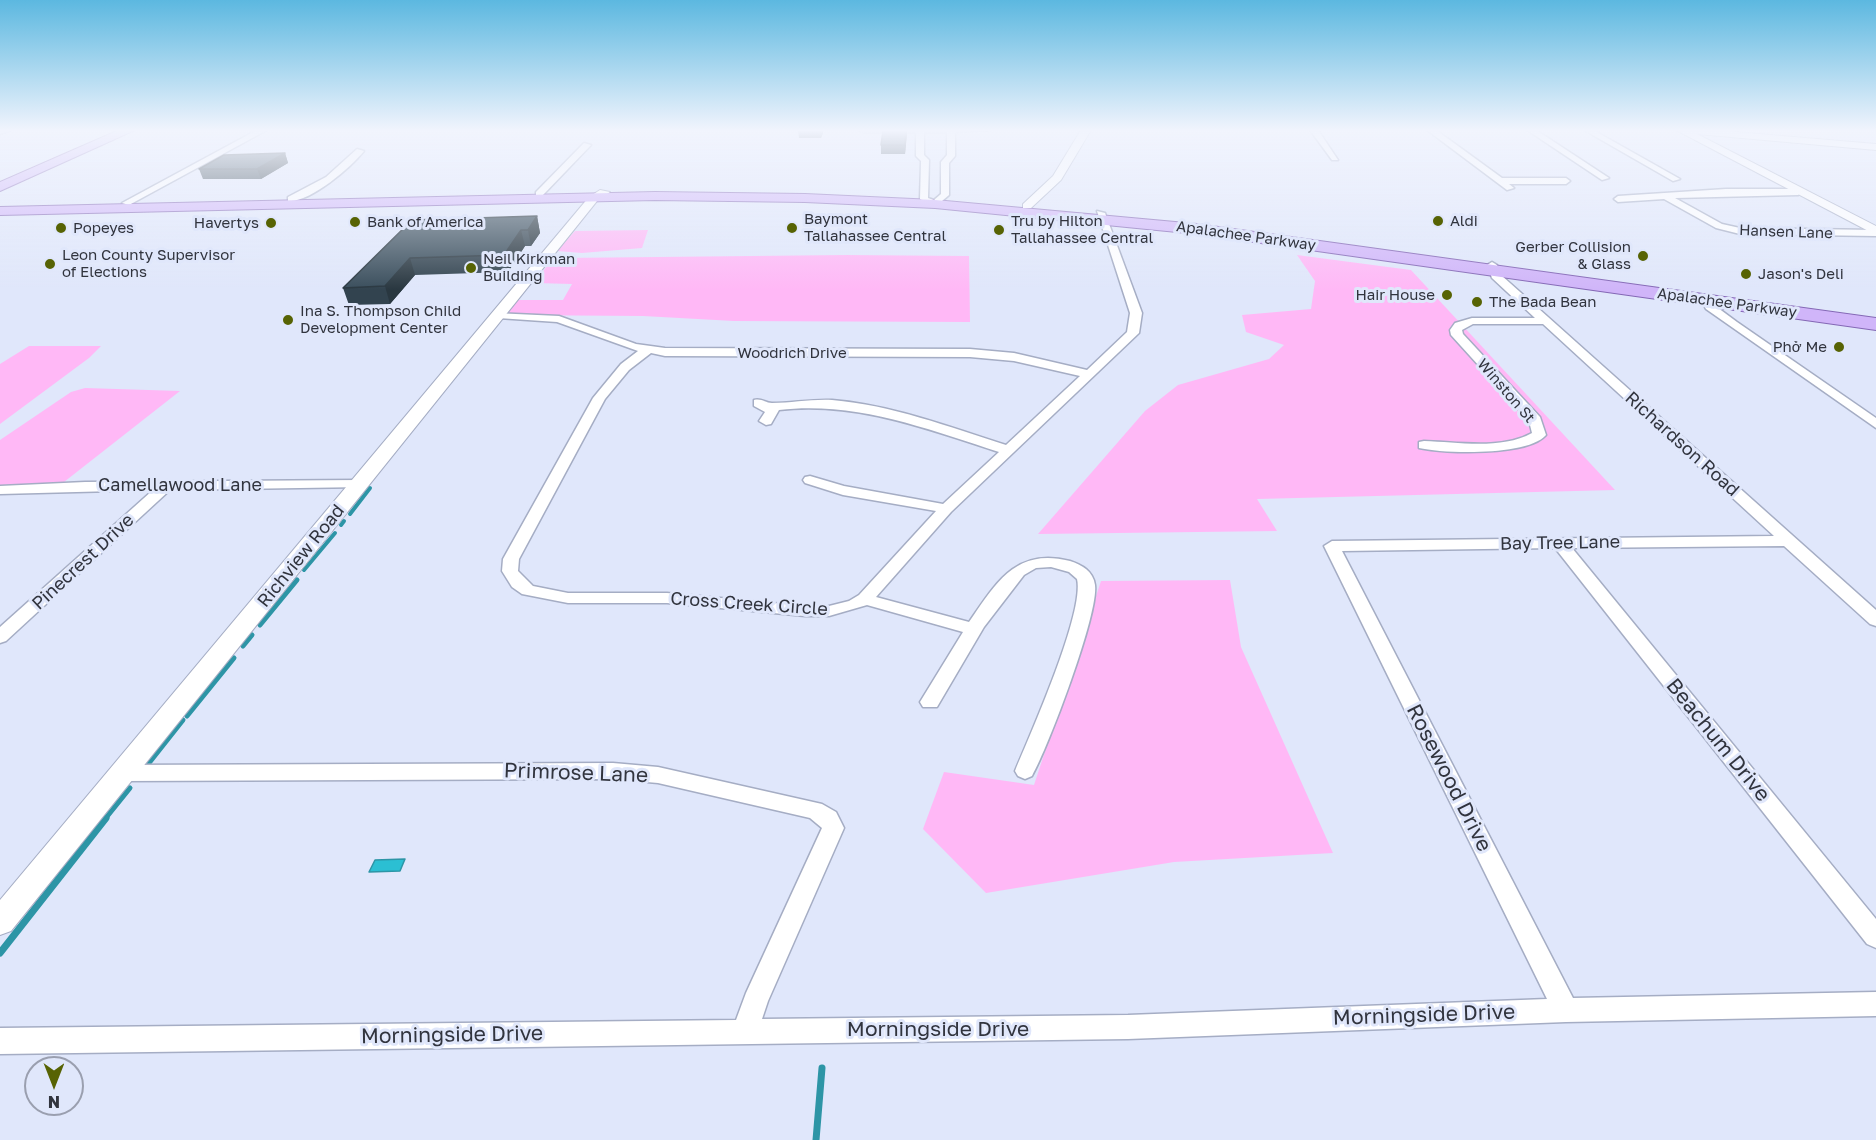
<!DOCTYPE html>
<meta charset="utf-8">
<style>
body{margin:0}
#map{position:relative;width:1876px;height:1140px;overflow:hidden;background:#e0e7fb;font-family:"Golos Text",sans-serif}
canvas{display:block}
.north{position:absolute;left:24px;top:1056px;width:60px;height:60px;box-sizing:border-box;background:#e0e7fb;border:2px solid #9a9faf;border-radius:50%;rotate:180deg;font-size:16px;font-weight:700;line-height:24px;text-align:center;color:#31343e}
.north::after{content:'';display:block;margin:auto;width:21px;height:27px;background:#576304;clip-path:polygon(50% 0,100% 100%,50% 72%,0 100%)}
</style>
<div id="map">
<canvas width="1876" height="1140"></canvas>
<div class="north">N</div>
</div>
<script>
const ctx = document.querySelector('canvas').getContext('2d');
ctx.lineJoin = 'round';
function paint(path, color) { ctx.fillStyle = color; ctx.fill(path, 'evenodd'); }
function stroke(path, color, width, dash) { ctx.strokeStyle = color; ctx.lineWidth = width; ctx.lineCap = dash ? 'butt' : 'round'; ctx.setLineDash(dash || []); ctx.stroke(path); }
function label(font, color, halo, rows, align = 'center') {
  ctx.font = font + ' "Golos Text",sans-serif'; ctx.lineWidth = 6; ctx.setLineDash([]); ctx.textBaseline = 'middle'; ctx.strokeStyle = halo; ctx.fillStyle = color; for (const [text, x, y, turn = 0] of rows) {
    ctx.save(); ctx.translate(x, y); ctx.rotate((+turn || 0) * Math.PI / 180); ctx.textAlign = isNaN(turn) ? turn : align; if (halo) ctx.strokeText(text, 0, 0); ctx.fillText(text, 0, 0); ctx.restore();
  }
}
const green = new Path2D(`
 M648 230 642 248 582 253 557 251 575 231Z
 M846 255 969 256 970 322 734 321 643 316 505 315 516 300H563L572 284 534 283 551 261 561 258Z
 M1297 255 1411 270 1615 490 1257 499 1277 531 1038 534 1145 411 1178 385 1269 359 1284 345 1246 332 1242 315 1311 309 1315 281Z
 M29 346H101L89 358 0 424V364Z
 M85 388 180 391 64 482 0 486V440L71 392Z
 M1230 580 1241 647 1333 853 1174 862 986 893 923 829 944 772 1034 785 1101 581Z`);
const water = new Path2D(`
 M405 859 400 871 369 872 375 860Z`);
const streamFar2 = new Path2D(`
 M350 514 370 488
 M341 525 344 521
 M304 570 335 533`);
const streamFar1 = new Path2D(`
 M260 625 297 580
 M243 646 252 635
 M187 716 234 658
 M149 763 183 720
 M105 819 130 788`);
const stream = new Path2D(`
 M0 953 106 818
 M816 1140 822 1068`);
const minor = new Path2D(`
 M0 130H11L0 134Z
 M257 130H267L129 205 122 203Z
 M859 130H991L955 132V156L949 163V195L935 207 920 199 921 161 916 156V132H863ZM924 132H947V155L941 162V194L934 200 928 198 929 160 924 155Z
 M1310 130H1318L1338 160H1332Z
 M1427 130H1436L1502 178H1566L1570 181 1566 184H1509L1514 188 1507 190Z
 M1527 130H1536L1609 178 1602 180Z
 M1584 130H1593L1680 179 1673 181Z
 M584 143 591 145 542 196H536V192Z
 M357 149 364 151C351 167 310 203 288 201V197L326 177Z
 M1726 189H1798L1802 192 1798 195 1675 198 1722 224 1740 228 1876 230V236L1740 234 1716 228 1664 199 1618 202 1614 199 1618 196Z
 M1097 211 1105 213 1142 313 1139 333 951 512 876 597 969 622C996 583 1016 547 1070 561 1082 565 1093 571 1095 585 1099 613 1048 748 1032 776L1025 779 1018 776 1015 771C1030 735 1085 612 1077 579L1069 572 1051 567 1036 568 1024 575 984 627 937 707H923L920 702 963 632 867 605 829 616H805L667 603H568L522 594 512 587 502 571 503 559 593 398 621 364 638 351 557 322 498 318 494 317V313L559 316 636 344 665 348 970 349 1014 353 1087 370 1127 332 1130 313ZM651 353 665 356 970 357 1014 361 1080 376 1006 445C949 427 892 405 832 400 811 399 792 403 772 403 765 403 762 398 754 400V406L765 412 759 421 766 425 771 424 779 410C856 401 927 429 999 452L943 504 844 486 810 476 805 477 803 480 805 483 843 495 936 511 859 595 849 601 829 606H805L667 593H568L533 586 518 571 519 559 605 399 629 370Z
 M1492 262 1497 265 1501 275 1876 610V626L1870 624 1784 546 1572 548 1876 919V948L1867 944 1555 548 1342 551 1573 998 1876 992V1016L1566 1022 1128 1039 0 1054V1028L736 1020 746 993 822 828 810 818 658 783 613 779 123 781 116 779 113 773 116 767 123 765 613 763 658 767 822 804 836 812 844 828 768 1001 762 1019 1128 1015 1547 999 1324 546 1332 541 1774 536 1543 324H1473L1462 330 1463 334 1540 417 1546 435C1528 456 1445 454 1419 448V442L1424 441C1458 442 1501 450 1532 433L1529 421 1451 335 1450 330 1455 323 1472 318H1535L1492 278 1487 265Z
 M1702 298H1710L1714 305 1737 322 1876 418V428L1706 309 1701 300Z
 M360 480 365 481 367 484 365 487 170 490 6 641 0 643V627L153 490 0 494V486L85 482Z`);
const tertiary = new Path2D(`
 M1081 130H1091L1061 180 1031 208H1023V204L1053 176Z
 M1676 130H1712L1876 144V150L1697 134 1876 226V235Z
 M600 190 610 192 597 201 11 931 0 935V900L589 197Z`);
const primary = new Path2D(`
 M119 130H135L0 191V182Z
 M655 192 805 194 935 200 1197 224 1876 318V330L1197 234 935 208 805 202 655 200 0 215V207Z`);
const wall = new Path2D(`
 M798 130H824L821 138H799Z
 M883 130H907L905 154H881V145Z
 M285 153 288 163 261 179H203L199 169Z
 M537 216 540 233 531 246H525L508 272 415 275 390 304 349 305 343 288 412 220Z`);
const shadedWall = new Path2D(`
 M821 130H824L821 138Z
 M906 130 907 135 905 154V145Z
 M285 153 288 163 261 179 257 169Z
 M537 216 540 233 531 246 528 230Z
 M521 230 525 246 508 272 504 255Z
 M410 258 415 275 390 304 385 286Z`);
const building = new Path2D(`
 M883 130H906L905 145H881Z
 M285 153 257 169H199L224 155Z
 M537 216 528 230H521L504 255 410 258 385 286 343 288 412 220Z`);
const markers = [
 [1438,221,6,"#576304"],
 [355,222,6,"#576304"],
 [271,223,6,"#576304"],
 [61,228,6,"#576304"],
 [792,228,6,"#576304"],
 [999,230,6,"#576304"],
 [1643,256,6,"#576304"],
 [50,264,6,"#576304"],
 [471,268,6,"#576304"],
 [1746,274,6,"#576304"],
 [1447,295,6,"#576304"],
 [1477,302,6,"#576304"],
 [288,320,6,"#576304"],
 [1839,347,6,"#576304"]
];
const farPoinames = [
 ["Baymont",804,219],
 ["Tallahassee Central",804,236],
 ["Tru by Hilton",1011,221],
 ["Tallahassee Central",1011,238],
 ["Aldi",1450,221],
 ["Bank of America",367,222],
 ["Havertys",259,223,"right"],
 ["Popeyes",73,228],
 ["Gerber Collision",1631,247,"right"],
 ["& Glass",1631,264,"right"],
 ["Leon County Supervisor",62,255],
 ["of Elections",62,272],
 ["Neil Kirkman",483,259],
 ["Building",483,276],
 ["Jason's Deli",1758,274],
 ["Hair House",1435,295,"right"],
 ["The Bada Bean",1489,302],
 ["Ina S. Thompson Child",300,311],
 ["Development Center",300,328],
 ["Phở Me",1827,347,"right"]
];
const farStreetnames = [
 ["Hansen Lane",1786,232,2],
 ["Apalachee Parkway",1246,236,8],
 ["Apalachee Parkway",1727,303,8],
 ["Woodrich Drive",792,353],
 ["Winston St",1506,391,49]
];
const streetNames = [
 ["Richardson Road",1682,444,42],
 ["Camellawood Lane",180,485],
 ["Bay Tree Lane",1560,543,-1],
 ["Richview Road",301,556,-51],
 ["Pinecrest Drive",83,562,-43],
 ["Cross Creek Circle",749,604,4]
];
const nearStreetnames = [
 ["Beachum Drive",1718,740,51],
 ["Primrose Lane",576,773,2],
 ["Rosewood Drive",1449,778,63],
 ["Morningside Drive",1424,1015,-2],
 ["Morningside Drive",938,1029],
 ["Morningside Drive",452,1035,-1]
];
paint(green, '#ffb8f6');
paint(water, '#2bbfd3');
stroke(water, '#2d95a6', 1.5);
stroke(streamFar2, '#2d95a6', 4);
stroke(streamFar1, '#2d95a6', 5);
stroke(stream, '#2d95a6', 7);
stroke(minor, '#a5adc4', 3);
stroke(tertiary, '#a5adc4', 2);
stroke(primary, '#8468b5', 2);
paint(minor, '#fff');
paint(tertiary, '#fff');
paint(primary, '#d0b5f9');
paint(wall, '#32434f');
paint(shadedWall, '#293740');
paint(building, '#3a4e5c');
stroke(building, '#293740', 1.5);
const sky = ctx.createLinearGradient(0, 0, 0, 290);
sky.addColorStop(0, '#5cb8e0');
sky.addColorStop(0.45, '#f1f4fd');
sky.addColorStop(1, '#f1f4fd00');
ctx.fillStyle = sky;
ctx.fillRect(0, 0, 1876, 290);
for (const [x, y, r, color] of markers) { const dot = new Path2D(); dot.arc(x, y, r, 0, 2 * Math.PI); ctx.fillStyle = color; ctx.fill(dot); stroke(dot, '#e0e7fb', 2); }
label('15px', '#31343e', '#e0e7fb', farPoinames, 'left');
label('15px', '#31343e', '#e0e7fb', farStreetnames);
label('18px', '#31343e', '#e0e7fb', streetNames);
label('21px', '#31343e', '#e0e7fb', nearStreetnames);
</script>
